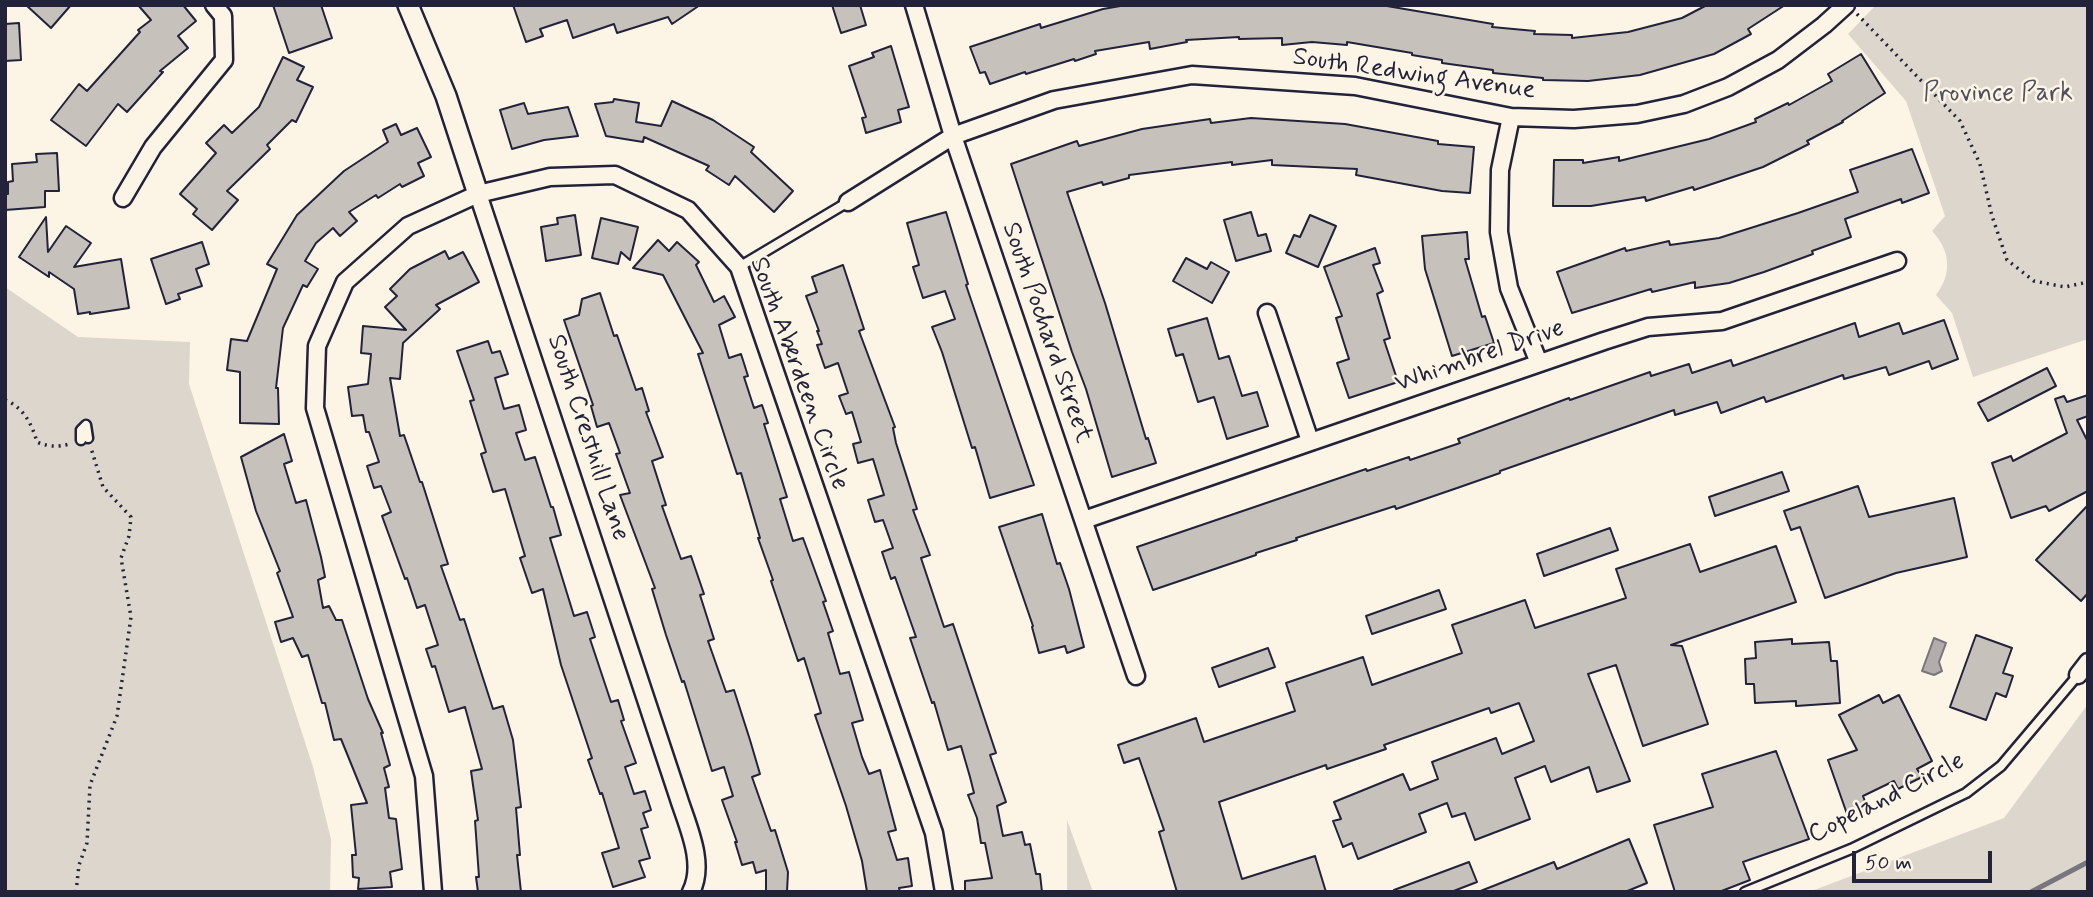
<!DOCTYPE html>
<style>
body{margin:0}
#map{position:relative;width:2093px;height:897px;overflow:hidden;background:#fcf5e5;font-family:Mynerve,sans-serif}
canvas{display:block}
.frame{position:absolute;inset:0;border:7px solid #22223b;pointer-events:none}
.scale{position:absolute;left:1852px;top:851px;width:140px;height:32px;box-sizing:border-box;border:4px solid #22223b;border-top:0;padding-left:9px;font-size:21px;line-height:24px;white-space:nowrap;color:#22223b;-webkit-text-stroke:5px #fcf5e5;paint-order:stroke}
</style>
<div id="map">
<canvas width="2093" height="897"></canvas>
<div class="frame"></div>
<div class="scale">50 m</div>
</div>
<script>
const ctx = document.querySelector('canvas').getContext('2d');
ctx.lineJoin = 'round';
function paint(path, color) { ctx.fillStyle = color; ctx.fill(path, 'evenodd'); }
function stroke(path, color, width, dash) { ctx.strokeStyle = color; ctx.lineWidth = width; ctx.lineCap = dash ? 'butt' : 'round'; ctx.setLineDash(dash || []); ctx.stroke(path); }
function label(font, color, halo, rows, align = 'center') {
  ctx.font = font + ' Mynerve,sans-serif'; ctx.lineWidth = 5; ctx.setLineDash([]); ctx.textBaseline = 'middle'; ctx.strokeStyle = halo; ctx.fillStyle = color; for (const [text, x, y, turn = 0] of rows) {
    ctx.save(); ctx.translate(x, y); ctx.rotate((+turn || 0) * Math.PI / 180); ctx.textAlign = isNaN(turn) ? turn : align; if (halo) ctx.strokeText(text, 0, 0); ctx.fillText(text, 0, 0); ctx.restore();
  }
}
const green = new Path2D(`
 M1876 5H2088V339L1973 377 1952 313 1936 295C1952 274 1951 251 1932 231L1945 216 1906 101 1848 34Z
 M5 287 78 337 190 342 189 384 313 767 331 839 330 892H5Z
 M2088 704V892H1809L2004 818Z
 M1067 820 1093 892H1067Z`);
const water = new Path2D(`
 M1934 638 1946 643 1939 662 1942 671 1934 675 1922 671Z`);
const stream = new Path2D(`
 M2031 892 2088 862`);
const building = new Path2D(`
 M26 5H71L51 28Z
 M138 5H183L196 21 178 36 188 48 160 71 163 72 127 112 118 104 86 146 51 120 79 84 87 91 140 32 138 30 151 20Z
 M273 5H321L332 38 289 53Z
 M513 5H700L672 24 668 17 617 33 614 24 573 38 567 20 540 29 543 36 526 42Z
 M832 5H860L866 25 841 33Z
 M1126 5H1381L1493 24 1492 27 1535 31 1534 34 1572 35V38L1628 32 1682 18 1707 5H1785L1748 29 1751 34 1714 54 1640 75 1588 81 1543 80V78L1493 73V70L1442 63V60L1412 55V53L1347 42V45L1312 42 1282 45V38L1239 39V37L1186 40 1187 42 1150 49 1149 42 1095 51 1096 54 1075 61 1074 59 1026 74 1025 72 990 84 985 72 980 73 970 47 1040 24 1041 28 1103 9Z
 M19 23 21 60 5 61V24Z
 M891 46 909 107 898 110 901 122 866 133 862 118 866 117 849 66 874 57 872 53Z
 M1861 54 1885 93 1842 121 1843 122 1807 141 1809 144 1763 167 1694 190 1693 187 1646 201 1645 197 1591 206H1553L1554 160H1583V163L1619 157V161L1709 139 1756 122 1755 119 1788 103 1789 105 1832 81 1828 74Z
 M283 57 304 67 297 80 313 87 296 122 292 120 267 145 270 149 227 191 238 200 212 230 193 214 197 209 180 194 216 153 206 143 224 125 232 133 259 107Z
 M614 99 639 103 636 122 661 126 672 101 713 120 754 147 751 152 793 191 774 212 735 176 729 185 706 170 709 166 644 137 643 142 606 136 595 104 613 102Z
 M524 103 528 114 568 107 578 136 544 140 512 149 500 110Z
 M1251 118 1345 124 1438 141V144L1474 147 1470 193 1442 191 1356 175 1357 169 1272 165V160L1232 165V162L1129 175V178L1103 185 1102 182 1067 192 1105 303 1146 439 1148 438 1156 463 1112 477 1086 389 1072 352 1011 164 1077 141 1079 146 1142 129 1210 119 1211 123Z
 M396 124 401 135 417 128 431 157 418 163 424 176 402 187 400 184 378 198 376 195 349 212 357 221 340 236 333 228 316 243 305 261 318 269 307 287 303 285 283 328 276 388H278L279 424 240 423V372L227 370 231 339 247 341 277 269 267 264 297 215 344 171 388 142 383 130Z
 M1912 149 1929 193 1902 203 1901 199 1845 219 1851 237 1812 251 1813 254 1764 272 1729 283 1695 288V282L1652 292 1651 289 1572 313 1557 272 1625 248 1626 251 1669 241 1670 245 1719 238 1798 213 1858 192 1850 170Z
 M57 153 59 191H45V207L5 210V194H8V182L13 181 12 164 37 162 36 154Z
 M946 212 968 284 966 285 1034 485 990 498 975 447 972 448 942 352 932 327 955 319 945 291 923 298 913 267 919 265 907 223Z
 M1251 212 1258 236 1266 234 1271 251 1236 261 1224 220Z
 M575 215 581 255 546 261 541 227 558 224 557 218Z
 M1310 215 1336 226 1318 267 1286 253 1294 235 1300 237Z
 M46 217 48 252 66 226 91 243 74 267 121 259 129 308 90 314V312L78 314 74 289 49 272V277L19 257Z
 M601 218 638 227 630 260 621 252 618 264 592 258Z
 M1467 232 1469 259H1465L1482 317 1485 316 1494 343 1452 356 1425 269 1422 236Z
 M658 240 669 251 677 242 699 262 696 265 714 302 724 296 735 317 719 325 729 358 741 354 748 376 744 377 754 408 762 405 768 423 764 424 787 497 780 499 793 541 803 538 826 601 823 602 833 631 828 633 840 674 849 672 863 720 852 723 862 757 869 774 880 770 896 830 888 832 897 860 908 858 912 886 899 888 900 892H867L862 861 846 806 815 715 821 713 804 658 798 661 771 581 773 580 758 538H760L741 473 737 474 698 354 703 353 663 275 633 268Z
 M202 242 209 264 196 269 202 286 178 294 180 299 166 304 151 259Z
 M1375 248 1380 263 1373 265 1383 291 1377 294 1390 338 1384 340 1398 382 1349 398 1337 363 1349 359 1336 318 1342 316 1324 267Z
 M445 251 449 259 463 252 479 282 436 305 440 309 403 343 400 379 390 378 400 436 404 435 420 482H422L448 564 441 566 460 620 464 619 493 709 503 706 513 740 521 807 516 808 520 855H517L521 892H478L476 877H479L475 821 478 820 471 771 482 769 465 707 449 712 435 666 432 667 426 649 438 645 425 605 417 608 407 578 405 579 382 516 391 512 381 486 374 488 367 466 379 462 369 432H366L363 415 352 416 348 387 368 384 371 354 361 353 363 326 406 330 385 307 397 296 390 289 410 269Z
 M1186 258 1207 269 1211 262 1229 272 1212 303 1173 281Z
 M843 265 864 329 859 331 895 427 893 428 896 443 917 509 913 510 930 555 921 558 944 627 953 624 996 753 990 755 1006 802 997 806 1003 836 1022 832 1025 845 1030 844 1036 874H1040L1042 892H965V881L992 878 985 843H981L977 818 968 795 974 793 970 777 961 746 948 750 934 702 932 703 910 638 916 637 895 577 891 579 882 552 893 548 883 520 875 522 868 500 884 495 873 459 858 463 853 444 861 442 852 412 846 414 839 396 848 393 838 363 825 368 817 345 822 344 817 331H819L806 296 817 292 812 277Z
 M600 293 614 336 617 335 636 390 642 388 649 411 646 412 663 457 652 461 666 505 662 506 681 559 691 556 704 594 700 595 714 639 708 641 726 692 734 690 750 740 760 774 752 777 771 831 775 830 788 872 787 892H766V870L756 873 753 862 742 865 735 842H737L722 800 733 796 724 767 712 771 684 681 682 682 666 635 652 589 655 588 620 495 630 493 616 454 620 453 609 423 597 427 591 406 593 405 564 320 579 315 582 299Z
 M1207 318 1219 359 1229 356 1242 396 1257 392 1268 426 1227 439 1214 397 1198 402 1183 354 1176 356 1168 329Z
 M1944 320 1958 359 1932 369 1929 361 1889 375 1886 367 1844 379 1843 375 1766 402 1764 397 1721 413 1717 402 1675 415 1674 410 1500 471V473L1460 487 1396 509 1395 506 1296 538 1297 540 1256 553V555L1153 590 1137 547 1366 469 1367 471 1409 457 1410 460 1460 443 1458 439 1569 398 1570 400 1650 372 1651 376 1689 364 1692 373 1731 360 1733 366 1855 323 1859 337 1899 323 1903 334Z
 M488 341 492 353 500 351 508 374 495 378 504 409 519 405 526 430 516 433 525 460 535 457 551 507H553L561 535 550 538 574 616 587 612 595 637 590 639 611 702 618 700 624 720 621 721 636 763 625 767 634 794 645 791 651 810 643 813 648 827 641 829 650 858 639 861 645 877 613 887 602 853 619 848 602 793 600 794 588 760 592 758 561 665 543 589 532 593 520 558 525 556 505 489 493 492 481 454 486 452 470 401 474 400 457 351Z
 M2047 368 2056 386 1988 421 1978 403Z
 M2088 395V416L2077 420 2088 442V491L2049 511 2046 506 2011 518 1992 463 2011 456 2013 461 2067 433 2055 399 2064 396 2067 402Z
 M284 434 292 461 284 464 296 503 306 500 321 557 325 577 318 580 323 608 329 606 336 620H342L368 699 383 733H381L390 765 384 768 389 787 385 788 389 818 396 819 402 869 390 872 392 887 358 889 359 878 353 877 352 855H356L351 805 367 803 341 739 334 740 325 703H322L308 655 302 657 293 638 281 642 275 622 293 617 277 573 280 571 256 511 241 457Z
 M1782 472 1789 491 1715 516 1709 497Z
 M1858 486 1869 517 1954 498 1967 557 1896 573 1825 598 1800 527 1791 530 1784 511Z
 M2088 505V593L2081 601 2036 560Z
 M1042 514 1057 564 1060 563 1069 589 1084 647 1067 653 1065 646 1039 653 1032 627 1033 626 999 527Z
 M1610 528 1618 550 1544 576 1537 554Z
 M1690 544 1700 572 1776 546 1796 602 1671 645 1682 646 1708 724 1643 746 1616 665 1588 674 1630 781 1597 792 1589 767 1551 782 1545 766 1515 778 1530 819 1475 840 1465 813 1452 817 1447 803 1419 814 1426 832 1358 859 1352 843 1343 847 1333 821 1341 819 1334 802 1403 774 1410 790 1438 779 1432 762 1496 738 1502 754 1534 741 1519 703 1491 713 1489 708 1384 745 1386 749 1327 769 1326 765 1219 802 1242 879 1315 856 1326 892H1177L1159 832 1164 830 1139 758 1124 763 1118 745 1196 718 1204 742 1295 711 1286 683 1363 657 1372 685 1462 653 1452 625 1525 600 1535 628 1626 598 1616 569Z
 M1439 590 1446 609 1372 634 1366 616Z
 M1976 635 2012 648 2003 673 2013 676 2006 697 1996 693 1986 720 1950 707Z
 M1792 639V644L1829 642 1831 661H1837L1840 703 1796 706V701L1755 703 1754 684H1746L1745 659 1756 658 1755 642Z
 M1268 648 1275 667 1219 687 1212 668Z
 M1879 695 1883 703 1899 695 1932 761 1917 769 1922 777 1898 789 1894 781 1863 796 1867 807 1847 814 1828 760 1857 750 1839 715Z
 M1776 751 1809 839 1743 862 1750 880 1719 892H1675L1654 825 1713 807 1702 774Z
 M1629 839 1647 883 1625 892H1478L1554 862 1557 869Z
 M1469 862 1477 882 1451 892H1394V890Z`);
const path = new Path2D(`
 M1857 14 1960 121 1980 164 1992 216 2007 260 2034 281 2065 287 2088 282
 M5 400C23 407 32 424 37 442 49 447 57 447 70 444
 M76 892 79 865 87 843 90 785 117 716 131 617 121 558 129 536 131 517 103 487 91 448`);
const service = new Path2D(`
 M739 267 848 202
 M81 440V430L86 425 88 438
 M1745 892 1851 849 1966 793 2001 766 2078 675`);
const minor = new Path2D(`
 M914 5 953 136 1136 676
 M1511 117 1500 170 1499 232 1509 288 1539 363
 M478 194 678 796C687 825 706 863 691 892
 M123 198 153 147 224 60 223 16 214 5
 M848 202 953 136 1054 100 1192 75 1355 86 1511 117 1574 119 1637 114 1684 104 1728 87 1778 60 1824 25 1846 5
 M1267 313 1310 441
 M1084 520 1604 341 1648 327 1722 321 1897 261
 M2078 675 2088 662
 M433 892 424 776 315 408 317 346 345 282 408 226 478 194 550 177 615 175 688 210 739 267 934 833 944 892`);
const tertiary = new Path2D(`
 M408 5 446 96 478 194`);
const streetNames = [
 ["South Redwing Avenue",1414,75,8],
 ["South Pochard Street",1046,333,71],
 ["Whimbrel Drive",1480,357,-19],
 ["South Aberdeen Circle",798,374,70],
 ["South Cresthill Lane",587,438,72],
 ["Copeland Circle",1887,799,-27]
];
const parkNames = [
 ["Province Park",1998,95]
];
paint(green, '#dcd6cc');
paint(water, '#b2adab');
stroke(water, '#78757e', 2);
stroke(stream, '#78757e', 5);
paint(building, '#c6c1bb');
stroke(building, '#22223b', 2);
stroke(service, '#22223b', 13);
stroke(minor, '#22223b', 21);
stroke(tertiary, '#22223b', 24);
stroke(path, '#22223b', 3.5, [2, 5]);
stroke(service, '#fcf5e5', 8);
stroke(minor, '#fcf5e5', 16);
stroke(tertiary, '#fcf5e5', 19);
label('26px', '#22223b', '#fcf5e5', streetNames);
label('26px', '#504f5f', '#fcf5e5', parkNames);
</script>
